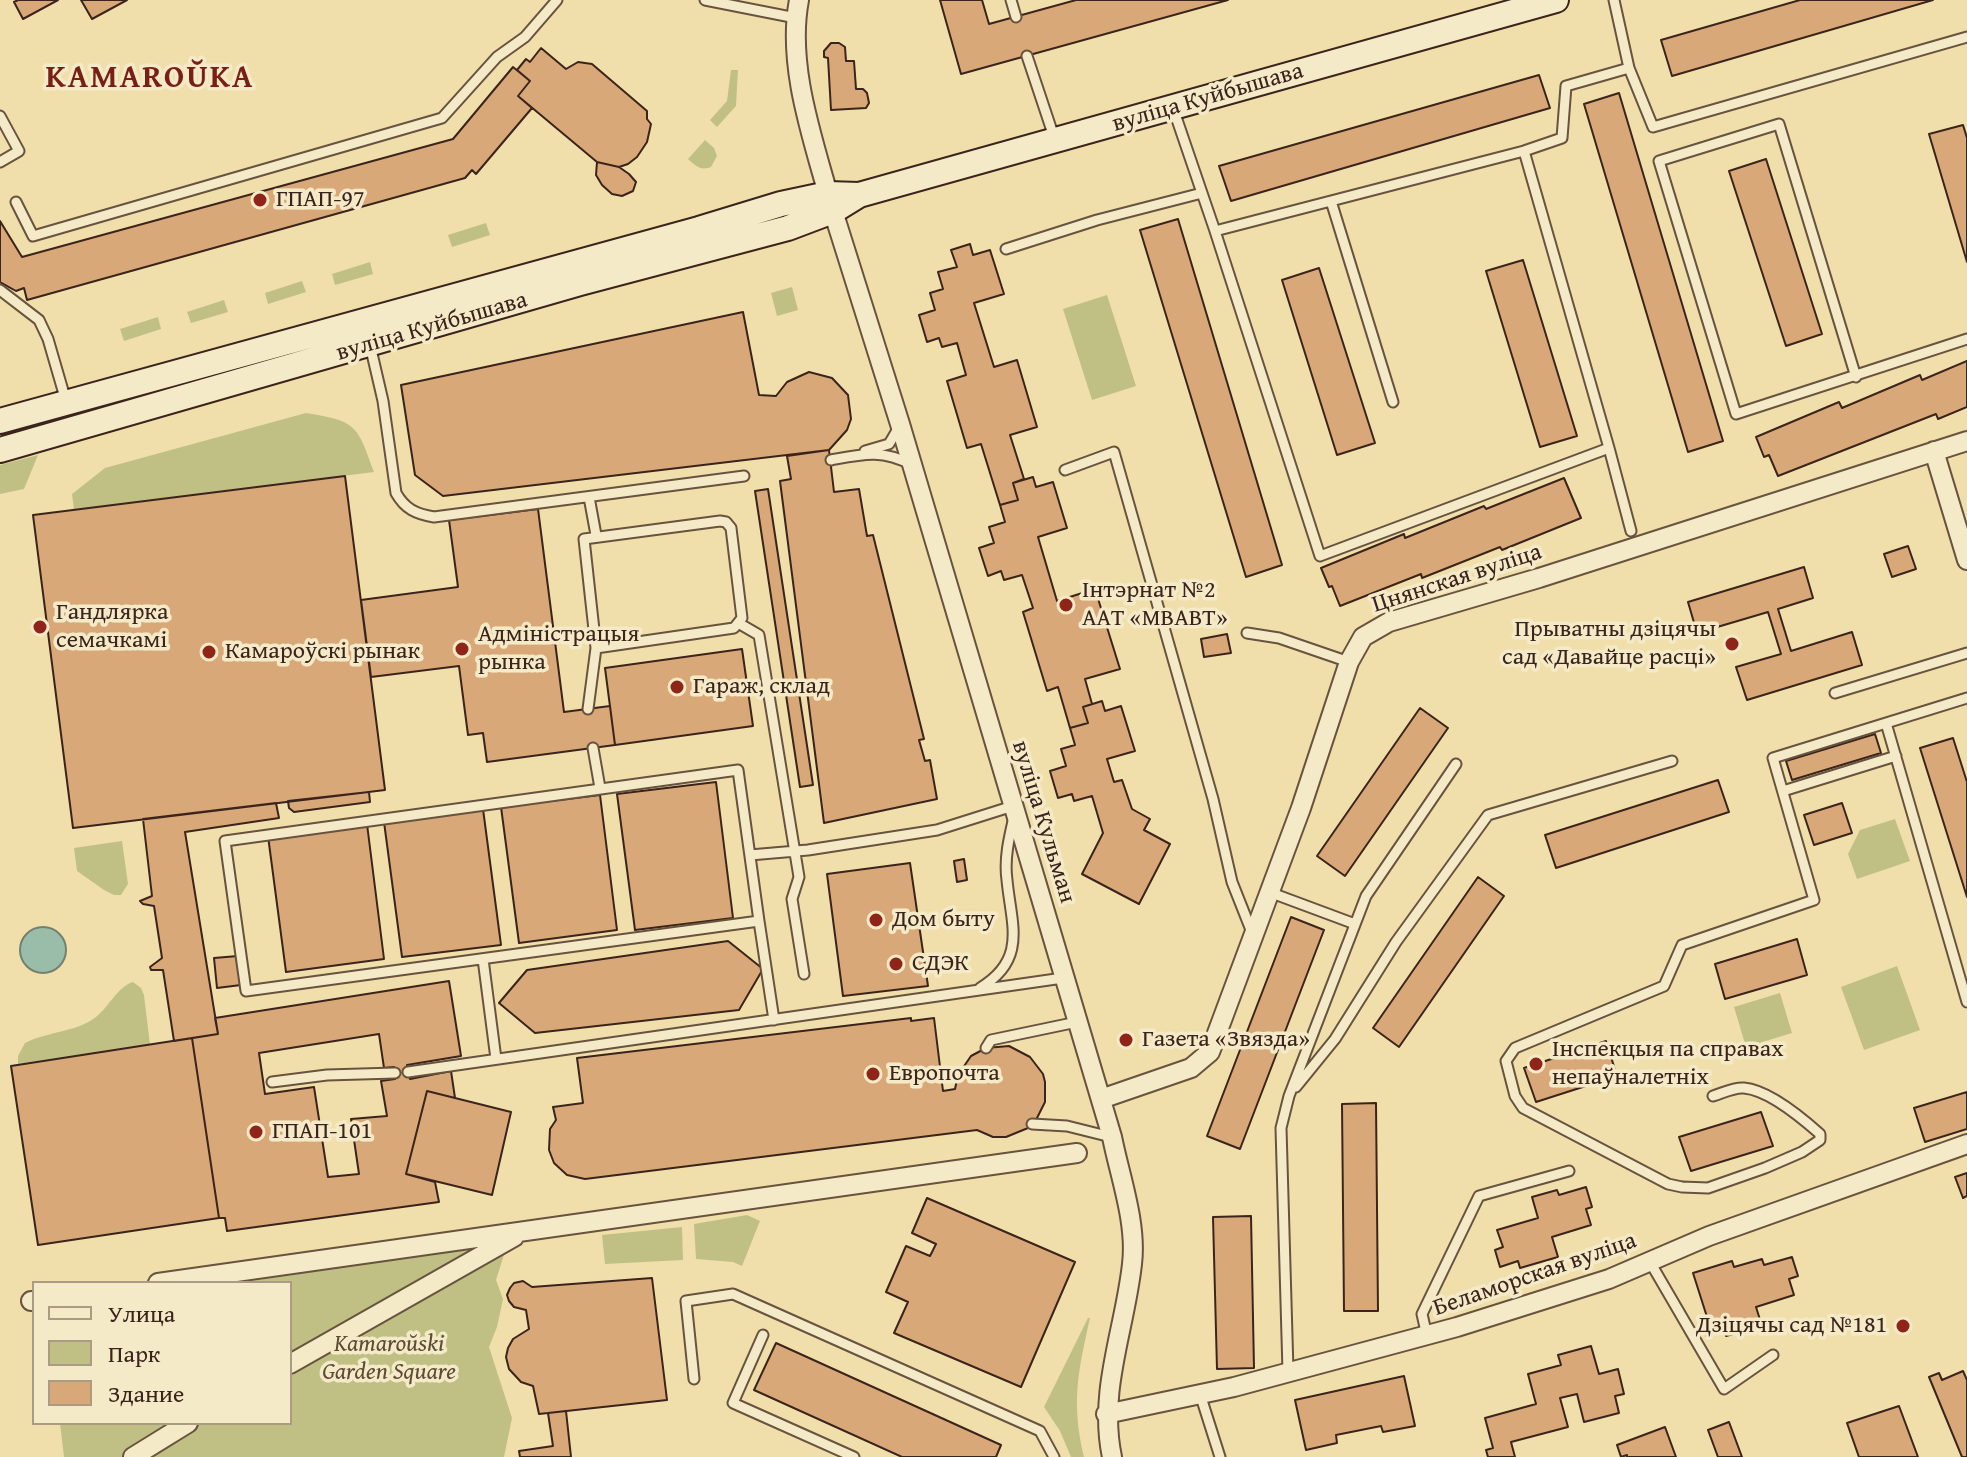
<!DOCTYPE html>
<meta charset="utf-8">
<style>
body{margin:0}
#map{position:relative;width:1967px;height:1457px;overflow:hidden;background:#f0dfab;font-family:"Gentium Book Plus",serif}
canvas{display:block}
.legend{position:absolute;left:32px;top:1281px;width:260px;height:144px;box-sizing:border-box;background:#f5eac8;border:2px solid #ab9b83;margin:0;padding:10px 14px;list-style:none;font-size:24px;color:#3b241b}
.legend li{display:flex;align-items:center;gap:16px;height:40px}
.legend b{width:40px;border:2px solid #ab9b83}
</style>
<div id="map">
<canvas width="1967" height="1457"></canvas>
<ul class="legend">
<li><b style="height:10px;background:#f5eac8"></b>Улица</li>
<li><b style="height:22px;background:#c0c084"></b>Парк</li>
<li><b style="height:22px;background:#d9a879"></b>Здание</li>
</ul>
</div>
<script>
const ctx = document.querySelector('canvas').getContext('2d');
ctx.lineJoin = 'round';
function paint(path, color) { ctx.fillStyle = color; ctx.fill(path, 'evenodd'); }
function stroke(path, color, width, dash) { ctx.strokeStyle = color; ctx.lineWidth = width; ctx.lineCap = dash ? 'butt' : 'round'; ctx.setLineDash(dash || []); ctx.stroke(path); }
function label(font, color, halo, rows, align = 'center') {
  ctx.font = font + ' "Gentium Book Plus",serif'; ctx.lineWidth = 7; ctx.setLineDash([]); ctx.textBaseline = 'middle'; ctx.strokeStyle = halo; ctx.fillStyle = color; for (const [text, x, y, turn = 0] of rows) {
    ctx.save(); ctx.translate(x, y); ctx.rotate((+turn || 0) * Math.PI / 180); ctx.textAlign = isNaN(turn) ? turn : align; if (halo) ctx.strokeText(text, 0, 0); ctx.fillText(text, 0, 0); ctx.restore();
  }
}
const green = new Path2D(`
 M731 70H738L736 106 717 127 710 120 727 101Z
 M705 140 714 148 717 156 711 167C700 171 696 166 688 159Z
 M486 223 490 235 452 247 448 235Z
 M370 262 373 274 335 285 332 274Z
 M302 281 306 292 268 304 265 293Z
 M792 287 798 310 777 316 771 293Z
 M1107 295 1136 386 1092 400 1063 309Z
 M224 300 228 312 191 323 187 312Z
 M158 317 161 329 124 341 120 329Z
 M306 413C357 421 357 425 374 472L74 510 72 494 105 468Z
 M38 455 24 489 0 494V465Z
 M1895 819 1910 861 1857 879 1848 854 1860 830Z
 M122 841 128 884 121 895H114L104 890 77 871 74 848Z
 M1897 966 1920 1030 1864 1050 1841 987Z
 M133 982 141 988 144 995 150 1045 18 1064V1056L25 1043C48 1031 75 1033 96 1017 109 1007 117 987 133 982Z
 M1780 993 1792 1033 1746 1047 1734 1007Z
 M747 1215 760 1221 742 1266 733 1262 696 1259 694 1224Z
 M682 1227 683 1260 605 1264 602 1235Z
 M508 1242 496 1280 503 1299 497 1327 489 1347 512 1418 504 1457H64L60 1423H290V1283H239Z
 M1088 1318H1090C1078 1372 1071 1402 1084 1457H1071L1060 1431 1044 1407Z`);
const water = new Path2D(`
 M20 950a23 23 0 1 1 46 0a23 23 0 1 1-46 0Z`);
const building = new Path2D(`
 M18 0H58L23 19 14 2Z
 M81 0H127L92 19Z
 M940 0H982L989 24 1076 0H1228L961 74Z
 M1800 0H1933L1672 76 1661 40Z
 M831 43H839L845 47 846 61H854L856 89H863L867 93 869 103 866 108 831 110 828 58 824 57V51Z
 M541 48 566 69 578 62 592 64 647 111V119L651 124 647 142 637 157 628 164 619 167 597 162 518 96 530 81 517 70 526 59 530 62Z
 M513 67 530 81 518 96 532 108 476 174 472 170 465 178 27 300 24 288 16 291 0 282V221L22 257 453 139Z
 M1539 75 1550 108 1231 201 1219 166Z
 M1619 93 1723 441 1688 452 1584 104Z
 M1963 125 1967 138V262L1929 134Z
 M1766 159 1822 334 1786 346 1729 171Z
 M597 162 619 167 629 174 636 182 633 191 622 196 612 194 602 185 596 175Z
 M1178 219 1282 565 1246 577 1140 230Z
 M970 244 973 255 990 250 1004 294 974 303 994 367 1017 360 1037 427 1010 435 1024 479 1013 483 1018 500 1000 505 981 444 967 448 947 381 966 375 957 343 942 347 939 338 927 342 919 315 935 310 930 293 943 289 938 272 957 267 951 250Z
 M1523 260 1577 436 1540 447 1486 271Z
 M1319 268 1375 443 1337 455 1282 280Z
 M743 312 759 395 776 396 787 382 809 372 832 378 848 395 851 419 847 430 829 450 443 496 415 475 401 385Z
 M1967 361V407L1938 419 1936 414 1778 476 1769 455 1764 457 1756 437 1839 402 1842 408 1920 375 1922 380Z
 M829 450 834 492 859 489 867 536 873 535 924 739 919 740 925 761 930 760 937 799 824 823 780 481 791 479 787 456Z
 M345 476 385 790 73 828 33 515Z
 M1033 477 1036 487 1053 482 1067 528 1038 537 1057 601 1095 589 1120 669 1085 679 1092 704 1083 707 1088 723 1070 728 1058 687 1047 691 1023 612 1033 608 1022 575 1004 580 1001 571 988 576 979 548 994 543 989 527 1005 522 1000 505 1018 500 1013 483Z
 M1564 478 1581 518 1502 550 1500 547 1422 578 1421 574 1340 606 1332 586 1329 587 1321 568 1404 534 1405 538 1484 506 1486 509Z
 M768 489 813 785 800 787 755 491Z
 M538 509 564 712 610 706 615 745 487 762 483 733 468 735 459 666 371 677 361 600 458 587 449 520Z
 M1908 546 1916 569 1892 577 1884 554Z
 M1804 567 1813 598 1778 609 1791 651 1852 632 1862 665 1747 700 1736 667 1781 654 1768 612 1697 633 1688 602Z
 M1227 634 1231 653 1204 657 1201 639Z
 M742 649 753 726 615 745 605 668Z
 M1102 701 1105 711 1121 706 1135 751 1107 759 1114 782 1122 780 1132 809 1150 819 1144 830 1170 844 1139 904 1082 874 1103 833 1092 796 1074 801 1072 794 1058 798 1050 771 1066 766 1061 749 1075 745 1070 728 1088 723 1083 707Z
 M1420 708 1448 728 1345 876 1317 856Z
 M1875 734 1881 753 1792 780 1786 761Z
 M1953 738 1967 782V897L1920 748Z
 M1718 780 1729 812 1556 868 1545 835Z
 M716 782 733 918 635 930 617 794Z
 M369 792 370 802 294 812 289 808 288 801Z
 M600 795 617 930 519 943 501 807Z
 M276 803 279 818 185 832 218 1034 174 1041 163 970H151L150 967 162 958 154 906 143 904 140 901 152 896 143 819Z
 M1842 803 1852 833 1814 845 1804 815Z
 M483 809 501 945 402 957 384 822Z
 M367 824 384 959 286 972 268 836Z
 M964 859 967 880 957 882 954 861Z
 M910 863 928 986 843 996 827 874Z
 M1478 877 1504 896 1399 1047 1373 1028Z
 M1291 917 1324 930 1240 1149 1207 1136Z
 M1797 939 1807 975 1725 999 1715 964Z
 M728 941 763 969 739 1010 535 1033 499 1003 527 970Z
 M238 956 241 985 217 988 214 958Z
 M449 981 461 1056 407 1065 410 1079 451 1071 455 1098 427 1091 406 1174 435 1182 439 1202 227 1231 225 1218H219L192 1038 218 1034 215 1018ZM379 1034 384 1068 394 1067 395 1079 381 1081 387 1116 351 1119 359 1174 328 1177 314 1087 265 1094 259 1053Z
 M911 1018V1021L934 1018 943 1091 955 1089 958 1075 971 1056 986 1048 1009 1046 1030 1057 1043 1074 1045 1082V1102L1036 1120 1028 1128 1006 1137H993L977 1130 585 1179 567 1175 554 1163 549 1150 550 1129 556 1120 553 1107 583 1103 577 1058Z
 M192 1038 219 1218 38 1245 11 1066Z
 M1606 1041 1617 1076 1536 1102 1524 1068Z
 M427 1091 511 1112 492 1195 406 1174Z
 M1967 1092V1129L1925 1142 1914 1108Z
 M1376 1103 1378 1311H1344L1342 1104Z
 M1761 1112 1773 1146 1691 1171 1679 1137Z
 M1967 1173V1196L1963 1198 1955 1177Z
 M1586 1187 1592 1207 1586 1209 1591 1225 1552 1237 1558 1257 1520 1268 1518 1261 1500 1267 1495 1250 1503 1247 1497 1230 1538 1218 1532 1197 1557 1190 1559 1195Z
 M927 1198 1075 1262 1021 1387 894 1333 908 1302 886 1292 906 1246 930 1256 936 1244 912 1233Z
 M1251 1216 1254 1368 1217 1369 1213 1217Z
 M1792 1257 1798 1276 1789 1279 1794 1295 1756 1307 1762 1326 1726 1336 1724 1330 1706 1336 1701 1318 1707 1317 1693 1273 1732 1261 1734 1267 1762 1259 1764 1265Z
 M652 1278 667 1400 539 1414 533 1386 521 1382 509 1369 506 1357 508 1348 513 1339 529 1329 526 1310 514 1307 509 1301 507 1295 510 1288 514 1283 523 1281 532 1287Z
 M776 1343 1001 1445 996 1457H902L754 1390Z
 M1591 1346 1599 1374 1618 1369 1624 1394 1615 1396 1619 1413 1584 1422 1577 1394 1560 1398 1568 1427 1511 1442 1515 1457H1488L1486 1450 1493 1448 1485 1418 1536 1404 1528 1374 1561 1365 1558 1355Z
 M1963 1371 1967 1380V1457H1962L1929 1377 1939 1373 1942 1380Z
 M1404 1376 1415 1426 1383 1432 1381 1426 1336 1435 1337 1443 1306 1450 1295 1400Z
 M1899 1406 1918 1457H1859L1847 1423Z
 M566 1411 571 1457H520L519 1451 553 1446 548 1413Z
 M1729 1422 1742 1457H1718L1708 1430Z
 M1665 1427 1676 1457H1627V1455L1621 1457 1617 1445Z`);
const lane = new Path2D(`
 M705 0 796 18
 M1011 0 1016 17
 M1027 56 1054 137
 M1629 68 1653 127 1967 37
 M1173 108 1215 231 1524 151 1562 138 1566 86 1629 68 1614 0
 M0 116 19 151 0 162
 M1524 151 1609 448
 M1331 201 1393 402
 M16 202 33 236 442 118 497 57 525 37 557 0
 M1215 231 1320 556 1609 448 1631 531
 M1006 249 1097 220 1202 193
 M0 290 39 320 48 339 66 401
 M370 345 383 401 396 493C405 509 416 514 434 517L744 476
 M1856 377 1779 124 1659 161 1736 414 1967 339
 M865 451 889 444 899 427
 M831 460C863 454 882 449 912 465
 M1065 470 1114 452 1213 799 1232 882 1253 935
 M589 497 596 535
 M740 624 759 635 799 877 792 899 804 974
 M1247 633 1279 638 1349 662
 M1835 693 1967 653
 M588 709 596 648 584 539 720 521 726 522 731 528 742 618 734 628 596 648
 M1886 723 1967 1002
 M593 748 600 788
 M738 770 759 921 246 991 225 841Z
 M1783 791 1896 756
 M750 855 808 850 937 830 1013 806
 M1269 892 1355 924
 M759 921 774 1020
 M483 959 496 1059
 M980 988C1028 959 1011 924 1007 880 1004 859 1009 838 1014 817
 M986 1048 991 1040 1077 1022
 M408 1072 1063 978
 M272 1082 327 1075 395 1073
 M1296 1087 1335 1039 1396 942 1488 815 1672 761
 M1713 1096C1723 1093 1734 1087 1744 1088 1769 1090 1802 1118 1820 1134V1140L1802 1152 1765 1168 1708 1188 1682 1187 1668 1184 1523 1108 1515 1096 1506 1061 1515 1048 1664 986 1682 945 1814 900 1773 758 1967 698
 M1032 1124 1067 1126 1111 1137
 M1650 1262 1724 1389 1773 1355
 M763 1335 733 1403 854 1457
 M1427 1336 1422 1314 1479 1196 1569 1171
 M1288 1371 1281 1128 1289 1096 1366 896 1456 764
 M694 1379 686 1301 733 1294 1040 1431 1054 1457
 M1200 1394 1220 1457`);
const street = new Path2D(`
 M799 0C787 63 811 133 828 194
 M833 211 900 424 1112 1137C1120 1177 1137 1223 1132 1264 1125 1329 1098 1391 1112 1457
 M1934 451 1967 560
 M1101 1099 1191 1068 1210 1052 1301 808 1349 662 1363 637 1389 622 1539 578 1967 441
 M158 1283 1077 1153
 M31 1301H34
 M290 1364 514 1237
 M1106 1414 1234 1387 1457 1327 1609 1279 1709 1236 1967 1144
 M133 1457 188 1423`);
const secondary = new Path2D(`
 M0 421 699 229 781 204 828 194 859 195
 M0 450 580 283 788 228 833 211 859 195 1556 0`);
const markers = [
 [260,200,8,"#8f2418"],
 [1066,605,8,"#8f2418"],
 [40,627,8,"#8f2418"],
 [1732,644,8,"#8f2418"],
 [462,649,8,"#8f2418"],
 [209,652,8,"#8f2418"],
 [677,687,8,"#8f2418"],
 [876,920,8,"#8f2418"],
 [896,964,8,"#8f2418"],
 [1126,1040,8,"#8f2418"],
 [1536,1064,8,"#8f2418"],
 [873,1074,8,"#8f2418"],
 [256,1132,8,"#8f2418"],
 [1903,1326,8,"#8f2418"]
];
const streetNames = [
 ["вуліца Куйбышава",1208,98,-16],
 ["вуліца Куйбышава",432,327,-16],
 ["Цнянская вуліца",1457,579,-18],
 ["вуліца Кульман",1043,822,73],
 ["Беламорская вуліца",1535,1275,-19]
];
const poiNames = [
 ["ГПАП-97",276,200],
 ["Інтэрнат №2",1082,591],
 ["ААТ «МВАВТ»",1082,619],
 ["Гандлярка",56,613],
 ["семачкамі",56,641],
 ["Прыватны дзіцячы",1716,630,"right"],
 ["сад «Давайце расці»",1716,658,"right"],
 ["Адміністрацыя",478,635],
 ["рынка",478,663],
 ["Камароўскі рынак",225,652],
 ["Гараж, склад",693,687],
 ["Дом быту",892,920],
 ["СДЭК",912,964],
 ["Газета «Звязда»",1142,1040],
 ["Інспекцыя па справах",1552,1050],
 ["непаўналетніх",1552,1078],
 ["Европочта",889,1074],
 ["ГПАП-101",272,1132],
 ["Дзіцячы сад №181",1887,1326,"right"]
];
const parkNames = [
 ["Kamaroŭski",389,1345],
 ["Garden Square",389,1373]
];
const districtNames = [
 ["KAMAROŬKA",150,79]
];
paint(green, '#c0c084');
paint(water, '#9abda9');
stroke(water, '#748070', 2);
paint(building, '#d9a879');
stroke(building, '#3b241b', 2);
stroke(lane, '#68533f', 13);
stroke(street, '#68533f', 22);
stroke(secondary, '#3b241b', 28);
stroke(lane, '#f5eac8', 9);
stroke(street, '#f5eac8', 18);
stroke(secondary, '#f5eac8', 24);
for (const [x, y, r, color] of markers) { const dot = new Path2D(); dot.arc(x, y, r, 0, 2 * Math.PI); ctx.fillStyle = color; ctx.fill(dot); stroke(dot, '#f5eac8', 3); }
label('24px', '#3b241b', '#f5eac8', streetNames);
label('24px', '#3b241b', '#f5eac8', poiNames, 'left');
label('italic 24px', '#5c4b35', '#f5eac8', parkNames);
ctx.letterSpacing = '2px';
label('bold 32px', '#7a1f14', '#f5eac8', districtNames);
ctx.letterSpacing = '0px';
</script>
